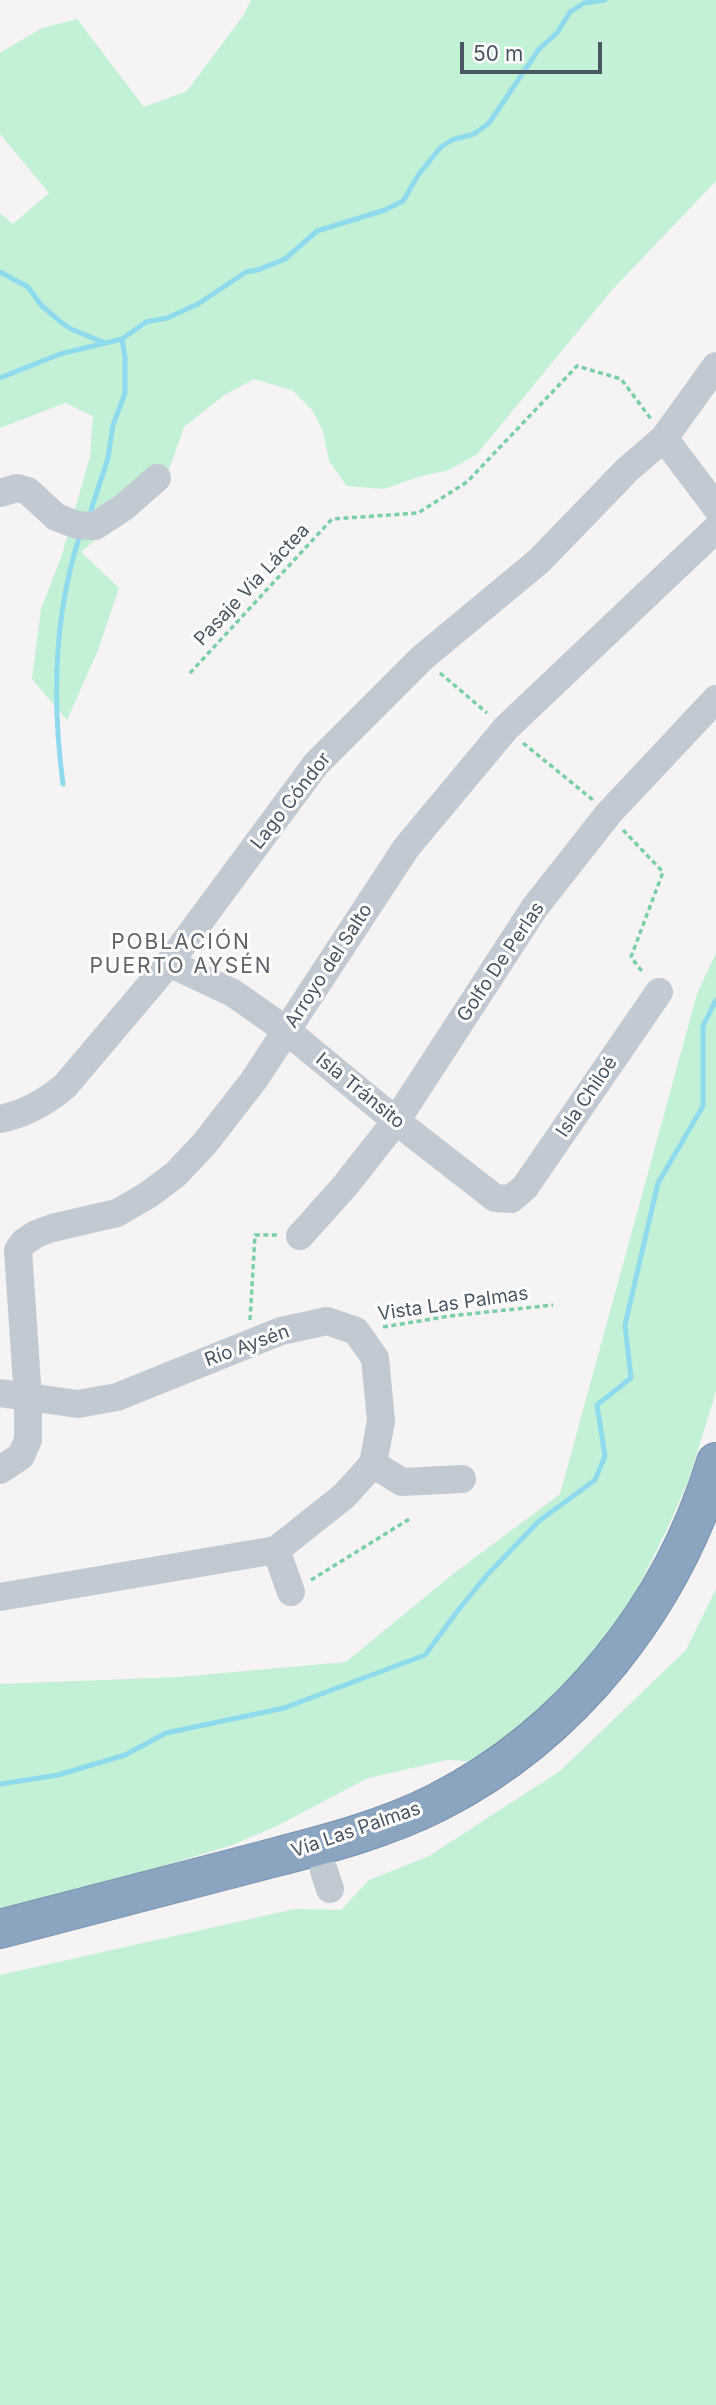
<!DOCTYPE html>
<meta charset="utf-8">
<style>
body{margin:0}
#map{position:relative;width:716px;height:2405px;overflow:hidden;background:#f5f3f3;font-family:Inter,sans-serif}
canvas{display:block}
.scale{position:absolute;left:460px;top:42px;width:142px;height:32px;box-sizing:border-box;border:4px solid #4a5661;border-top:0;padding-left:9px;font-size:21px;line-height:24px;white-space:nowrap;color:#4a5661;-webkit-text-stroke:5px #fff;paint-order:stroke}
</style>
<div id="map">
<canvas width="716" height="2405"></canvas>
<div class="scale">50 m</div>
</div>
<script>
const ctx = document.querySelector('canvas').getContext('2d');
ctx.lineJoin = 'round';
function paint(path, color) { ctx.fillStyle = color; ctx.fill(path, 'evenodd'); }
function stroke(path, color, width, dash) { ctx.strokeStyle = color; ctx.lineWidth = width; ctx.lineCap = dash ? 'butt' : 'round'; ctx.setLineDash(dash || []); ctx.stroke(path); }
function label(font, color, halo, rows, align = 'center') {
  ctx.font = font + ' Inter,sans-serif'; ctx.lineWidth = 6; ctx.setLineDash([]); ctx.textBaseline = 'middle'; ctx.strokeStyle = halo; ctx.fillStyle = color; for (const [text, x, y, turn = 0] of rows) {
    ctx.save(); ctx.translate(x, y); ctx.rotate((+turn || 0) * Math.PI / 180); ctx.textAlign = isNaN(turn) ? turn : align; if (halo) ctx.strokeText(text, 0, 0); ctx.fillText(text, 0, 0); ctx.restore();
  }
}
const green = new Path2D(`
 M251 0H716V181L611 291 477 454 449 470 418 477 384 489 347 486 329 461 323 431 312 410 292 390 254 379 223 396 184 427 165 481 81 552 119 588 98 650 67 720 32 679 41 609 61 558 90 457 93 416 65 403 0 428V213L13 224 49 193 0 134V53L42 28 77 19 144 107 187 91 243 16Z
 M716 953V1390L712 1405 688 1481 668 1527 634 1596 606 1639 580 1675 479 1762 448 1760 368 1778 275 1827 229 1846 0 1915V1684L179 1677 346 1662 453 1574 560 1494 697 994Z
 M716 1589V2405H0V1975L295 1909 341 1910 369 1880 429 1856 560 1771 686 1650Z`);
const stream = new Path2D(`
 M0 272 28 287 41 305 62 323 71 329 105 343
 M0 378 60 354 122 339 146 322 167 318 198 304 246 272 258 270 285 259 317 231 385 210 403 201 419 174 441 147 452 140 474 134 489 123 539 49 557 33 570 12 584 3 605 0
 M91 510 108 458 113 425 125 393V357L122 339
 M63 784C52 701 54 614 80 535
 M0 1784 58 1775 125 1755 166 1733 284 1708 425 1655 459 1609 488 1574 539 1521 595 1480 605 1456 597 1405 631 1378 625 1325 658 1183 703 1106V1026L716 1000`);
const path = new Path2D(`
 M190 673 332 519 418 513 467 482 577 366 621 379 651 419
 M440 673 487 713
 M523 743 593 800
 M623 830 663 872 631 957 644 974
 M250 1320 255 1235H277
 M383 1327 450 1316 553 1305
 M311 1580 411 1518`);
const minor = new Path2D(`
 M664 438 716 507
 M0 493 17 488 28 491 56 517 77 525 95 526 124 507 157 478
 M169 963 233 993 287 1031 396 1121 495 1198 511 1199 525 1187 659 992
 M0 1119C25 1114 46 1102 65 1086L169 963 316 764 422 658 539 561 627 470 664 438 716 366
 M300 1236 344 1187 396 1121 535 907 609 813 716 699
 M0 1393 78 1404 117 1397 281 1331 327 1321 356 1331 375 1358 381 1421 373 1464 344 1496 276 1550 0 1597
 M373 1464 402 1482 462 1479
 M0 1470 21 1456 28 1440V1399L18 1250 24 1242 36 1234 52 1228 117 1213 148 1195 176 1174 205 1143 254 1080 406 848 506 728 716 529
 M276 1550 291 1592
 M324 1871 330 1889`);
const highway = new Path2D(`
 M0 1929C86 1906 171 1885 257 1862 318 1846 381 1831 438 1802 573 1733 672 1606 716 1462`);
const streetNames = [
 ["Pasaje Vía Láctea",252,585,-47],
 ["Lago Cóndor",291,801,-52],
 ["Golfo De Perlas",501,962,-56],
 ["Arroyo del Salto",329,966,-57],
 ["Isla Tránsito",360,1091,39],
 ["Isla Chiloé",587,1097,-56],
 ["Vista Las Palmas",453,1304,-8],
 ["Río Aysén",247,1346,-20],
 ["Vía Las Palmas",356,1830,-19]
];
const neighbourhoodNames = [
 ["POBLACIÓN",181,943],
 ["PUERTO AYSÉN",181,967]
];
paint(green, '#c3f1d5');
stroke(stream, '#90daee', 5);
stroke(highway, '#7690ad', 40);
stroke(path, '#7ad0a6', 3.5, [5, 3.5]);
stroke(minor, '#c1cad2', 28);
stroke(highway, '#8ba5c1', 38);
label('19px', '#4a5661', '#fff', streetNames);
ctx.letterSpacing = '2px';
label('21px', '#5f6368', '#fff', neighbourhoodNames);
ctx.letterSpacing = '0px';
</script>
